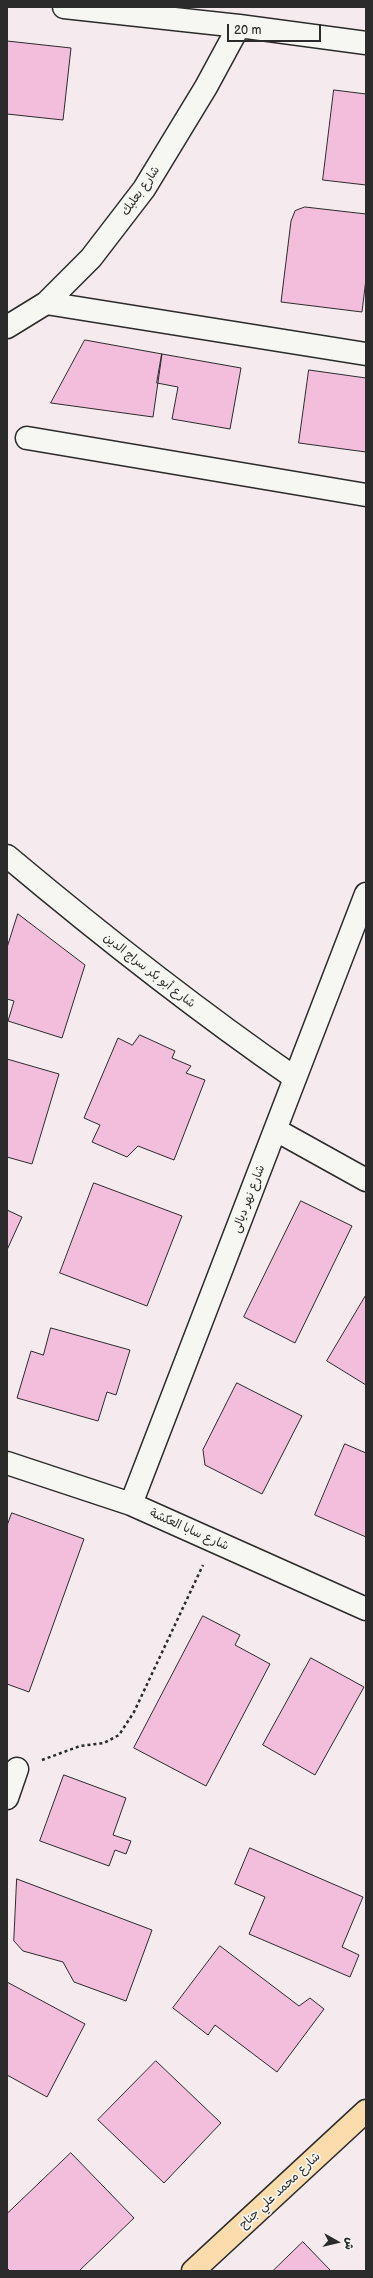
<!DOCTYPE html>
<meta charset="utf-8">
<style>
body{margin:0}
#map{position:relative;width:373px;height:2278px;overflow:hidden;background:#f5ebee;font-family:"Balsamiq Sans","Playpen Sans Arabic",sans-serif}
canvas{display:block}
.frame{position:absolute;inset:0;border:8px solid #2b2b2b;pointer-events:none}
.north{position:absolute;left:317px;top:2222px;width:40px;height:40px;-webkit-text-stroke:3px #f6f6f2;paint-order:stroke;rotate:98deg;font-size:11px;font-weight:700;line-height:16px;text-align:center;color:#2b2b2b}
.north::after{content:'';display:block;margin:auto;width:14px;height:18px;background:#2b2b2b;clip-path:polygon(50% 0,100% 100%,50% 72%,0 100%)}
.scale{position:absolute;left:227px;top:24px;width:94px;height:18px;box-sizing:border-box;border:2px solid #2b2b2b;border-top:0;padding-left:5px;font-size:12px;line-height:14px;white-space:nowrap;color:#2b2b2b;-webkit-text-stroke:3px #f6f6f2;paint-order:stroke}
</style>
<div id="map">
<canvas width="373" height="2278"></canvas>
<div class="frame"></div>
<div class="north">ش</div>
<div class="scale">20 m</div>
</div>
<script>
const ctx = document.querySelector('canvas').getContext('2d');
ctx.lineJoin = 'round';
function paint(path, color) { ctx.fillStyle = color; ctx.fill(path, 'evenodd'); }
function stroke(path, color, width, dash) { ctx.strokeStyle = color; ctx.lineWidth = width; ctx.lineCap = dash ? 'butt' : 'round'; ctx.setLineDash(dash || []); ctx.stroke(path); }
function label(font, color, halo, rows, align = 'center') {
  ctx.font = font + ' "Balsamiq Sans","Playpen Sans Arabic",sans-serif'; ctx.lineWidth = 3.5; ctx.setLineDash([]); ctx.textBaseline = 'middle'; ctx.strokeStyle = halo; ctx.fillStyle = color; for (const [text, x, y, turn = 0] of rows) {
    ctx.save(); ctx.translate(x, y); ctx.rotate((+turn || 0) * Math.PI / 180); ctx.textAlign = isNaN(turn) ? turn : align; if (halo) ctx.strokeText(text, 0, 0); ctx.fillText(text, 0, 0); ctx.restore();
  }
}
const building = new Path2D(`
 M7 41 71 48 63 120 7 114Z
 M334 90 366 94V185L323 180Z
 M305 207 366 214V279L362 312 281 302 291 221 295 211Z
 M85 340 162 354 153 417 51 403Z
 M162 354 241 368 230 429 172 419 178 387 157 383Z
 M309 370 366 378V452L299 443Z
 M18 914 85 965 62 1038 8 1021 14 1001 7 999V948Z
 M140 1035 175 1051 172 1058 191 1066 186 1073 205 1080 174 1160 138 1146 127 1157 92 1142 100 1125 84 1118 118 1038 132 1045Z
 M7 1059 59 1074 32 1164 7 1157Z
 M94 1183 182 1216 147 1306 60 1273Z
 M301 1201 352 1226 295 1343 244 1317Z
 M7 1210 22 1217 7 1250Z
 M366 1295V1385L327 1361Z
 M51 1328 130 1350 116 1395 107 1392 98 1421 17 1398 31 1351 43 1355Z
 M237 1383 302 1416 262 1494 205 1465 203 1450Z
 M345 1444 366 1453V1537L315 1515Z
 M12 1513 84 1539 29 1692 7 1684V1526Z
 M203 1616 240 1635 235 1645 270 1664 206 1786 134 1748Z
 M311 1658 364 1687 315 1775 263 1745Z
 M64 1775 126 1798 113 1835 131 1841 126 1854 115 1850 109 1866 40 1841Z
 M250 1848 363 1897 342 1947 359 1955 350 1977 249 1934 265 1897 235 1884Z
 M17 1879 152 1930 126 2001 74 1982 63 1962 23 1951 14 1941Z
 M220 1946 299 2006 310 1998 324 2009 277 2072 215 2025 208 2035 173 2008Z
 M7 1982 85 2024 47 2097 7 2075Z
 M156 2061 221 2123 164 2183 98 2120Z
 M71 2153 134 2218 79 2271H10L7 2268V2214Z
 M303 2242 331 2271H273Z`);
const path = new Path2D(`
 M42 1760 80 1746 104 1743 119 1735 134 1712 203 1565`);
const minor = new Path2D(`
 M64 7 239 26 366 43
 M46 303 366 354
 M7 327 46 303 91 258 144 189 206 87 239 26
 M27 438 366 495
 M7 856C100 934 195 1009 295 1078
 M276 1130 366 1180
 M7 1463 131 1504 366 1609
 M131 1504 366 894
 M7 1798 17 1769`);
const major = new Path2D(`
 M193 2271 366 2111`);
const streetNames = [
 ["شارع بعلبك",141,191,-55],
 ["شارع أبو بكر سراج الدين",149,971,38],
 ["شارع نهر ديالى",249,1199,-69],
 ["شارع سابا العكشة",189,1530,24],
 ["شارع محمد علي جناح",280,2191,-43]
];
paint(building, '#f2bedc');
stroke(building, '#2b2b2b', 1);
stroke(minor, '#2b2b2b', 25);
stroke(major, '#2b2b2b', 25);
stroke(path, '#2b2b2b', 2.5, [3, 3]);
stroke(minor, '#f6f6f2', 22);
stroke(major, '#fcdcac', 22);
label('12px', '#2b2b2b', '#f6f6f2', streetNames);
</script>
